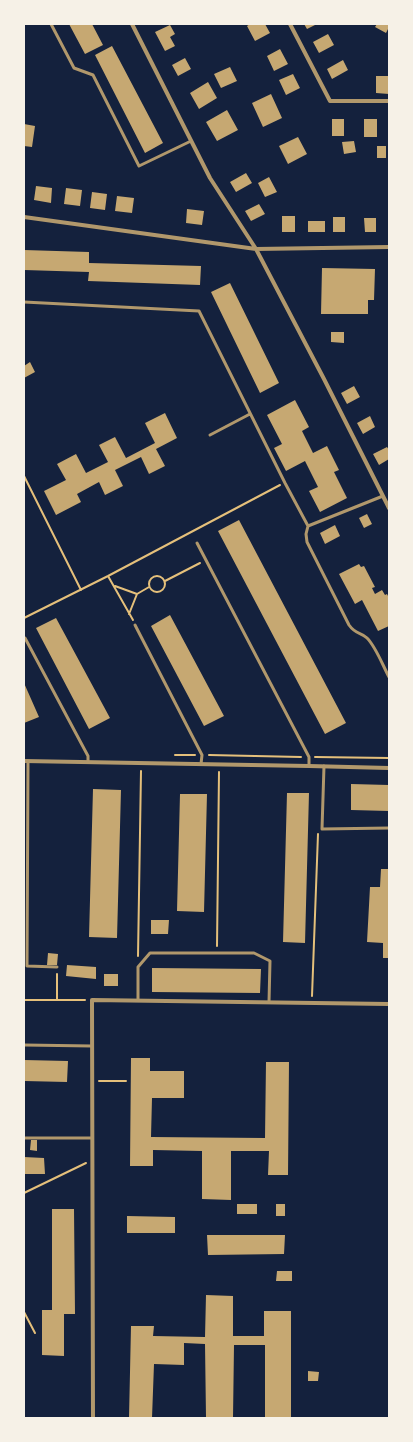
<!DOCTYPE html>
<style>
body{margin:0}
#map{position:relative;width:413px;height:1442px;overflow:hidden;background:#14213d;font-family:"Nunito Sans",sans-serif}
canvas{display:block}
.frame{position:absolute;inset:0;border:25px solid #f6f1e7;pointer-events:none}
</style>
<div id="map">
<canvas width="413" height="1442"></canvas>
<div class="frame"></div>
</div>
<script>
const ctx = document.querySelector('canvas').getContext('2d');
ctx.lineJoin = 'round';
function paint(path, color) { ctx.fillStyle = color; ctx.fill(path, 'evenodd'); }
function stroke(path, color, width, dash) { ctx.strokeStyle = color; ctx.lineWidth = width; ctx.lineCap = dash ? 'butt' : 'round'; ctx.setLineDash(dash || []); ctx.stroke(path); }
const building = new Path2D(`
 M69 24H92L103 45 85 54Z
 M250 24H265L270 33 255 41 247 26Z
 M304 24H317L307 29Z
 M377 24H389V27L386 33 375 27Z
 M170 25 175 34 170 37 175 46 165 51 155 32Z
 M328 34 334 45 319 53 313 42Z
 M112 46 163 143 145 153 95 55Z
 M280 49 288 64 274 71 267 56Z
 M185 58 191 69 178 76 172 65Z
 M343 60 348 70 332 79 327 69Z
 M230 67 237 81 221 88 214 74Z
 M293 74 300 88 286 95 279 80Z
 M376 76H389V94L376 93Z
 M208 82 217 98 199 109 190 93Z
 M271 94 282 118 263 127 252 103Z
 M227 110 238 130 217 141 206 122Z
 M332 119H344V136H332Z
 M364 119H377V137H364Z
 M24 124 35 126 32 147 24 146Z
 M298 137 307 154 288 164 279 146Z
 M354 141 356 152 344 154 342 142Z
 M377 146H386V158H377Z
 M246 173 252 183 236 192 230 182Z
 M269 177 277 192 265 197 258 183Z
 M36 186 52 188 51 203 34 200Z
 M66 188 82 190 80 206 64 204Z
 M92 192 107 194 105 210 90 208Z
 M117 196 134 198 132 213 115 211Z
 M259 204 265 214 251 221 245 211Z
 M187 209 204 211 202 225 186 223Z
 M282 216H295V232H282Z
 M333 217H345V232H333Z
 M364 218H376V232H365Z
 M308 221H325V232H308Z
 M24 250 89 252V263L201 266 200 285 88 281 89 272 24 270Z
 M322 268 375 269 374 300H368V314H321Z
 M230 283 279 383 260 393 211 292Z
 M331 332H344V343L331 342Z
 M30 362 35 372 24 378V366Z
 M354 386 360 397 347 404 341 393Z
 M295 400 309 427 302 431 313 453 327 446 339 470 334 472 347 498 320 512 309 491 318 487 305 461 286 471 274 448 282 444 267 415Z
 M165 413 177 438 156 449 165 466 149 474 141 457 115 470 123 486 105 495 99 482 77 494 81 502 56 515 44 491 66 480 57 464 76 454 86 473 108 462 99 445 115 437 126 458 155 443 145 423Z
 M370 416 375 427 363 434 357 423Z
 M387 447 389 450V459L379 465 373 454Z
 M367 514 372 524 364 528 359 518Z
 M239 520 346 723 325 734 218 531Z
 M335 525 340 536 325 544 320 533Z
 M359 564 361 567 364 566 375 587 372 588 375 594 382 590 385 595 387 594 389 598V626L378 631 362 600 355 604 339 574Z
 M170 615 224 716 204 726 151 626Z
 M56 618 110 718 89 729 36 628Z
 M24 683 39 717 24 723Z
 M351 784 389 785V811L351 810Z
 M93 789 121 790 117 938 89 937Z
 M287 793H309L305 943 283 942Z
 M180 794H207L204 912 177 911Z
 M381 869H389V958H383V943L367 942 370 887H380Z
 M151 920H169L168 934H151Z
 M48 953 58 954 57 965H47Z
 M67 965 96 967V979L66 976Z
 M152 968 261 969 260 993 152 992Z
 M104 974H118V986H104Z
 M131 1058H150V1071H184V1098H152L151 1137 265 1138 266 1062H289L288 1175H268L269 1151H231V1200L202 1199V1151L153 1150V1166H130Z
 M24 1060 68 1061 67 1082 24 1081Z
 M31 1140H37V1151L30 1150Z
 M24 1157 44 1158 45 1174H24Z
 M237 1204H257V1214H237Z
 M276 1204H285V1216H276Z
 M52 1209H74L75 1314H64V1356L42 1355V1310H52Z
 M127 1216 175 1217V1233H127Z
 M207 1235H285L284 1254 208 1255Z
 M277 1271H292V1281H276Z
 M206 1295 233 1296V1336H264V1311H291V1418H265V1345H234L233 1418H206L205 1344 184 1343V1365L154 1364 152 1418H129L131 1326H154L153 1336 205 1337Z
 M308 1371 319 1372 318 1381H308Z`);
const path = new Path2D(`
 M24 476 81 590
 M149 584a8 8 0 1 1 16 0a8 8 0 1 1-16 0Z
 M108 576 133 620
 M165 581 200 563
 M115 586 137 594 129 614
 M137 594 149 587
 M24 618 108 576 280 485
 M175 755H195
 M209 755 301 757
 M315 757 389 758
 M217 946 219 772
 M138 956 141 771
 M57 974V1000
 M312 996 318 834
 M24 1000H85
 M99 1081H126
 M24 1193 86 1163
 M24 1312 35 1333`);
const service = new Path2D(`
 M51 24 74 68 93 75 139 166 191 141
 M24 302 199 311 285 483 308 526
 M210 435 250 414
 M383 496 308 526 306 534 307 542 349 625C356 635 361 632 367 638 376 647 383 666 389 677
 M197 543 309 757V766
 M135 625 202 755 201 764
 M25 638 88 756V762
 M28 761 27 966 57 967
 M324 766 322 829 389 828
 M138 1000V967L150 953H254L270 961 269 1002
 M24 1045 92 1046
 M24 1138H92`);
const minor = new Path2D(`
 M132 24 210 178 256 249 324 379 389 508
 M290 24 330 101H389
 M24 217 256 249 389 247
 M24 761 309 766 389 768
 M93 1418 92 1000 389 1004`);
paint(building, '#c6a872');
stroke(path, '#e5c07b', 2);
stroke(service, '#b1986c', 3);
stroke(minor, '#b1986c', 4);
</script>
